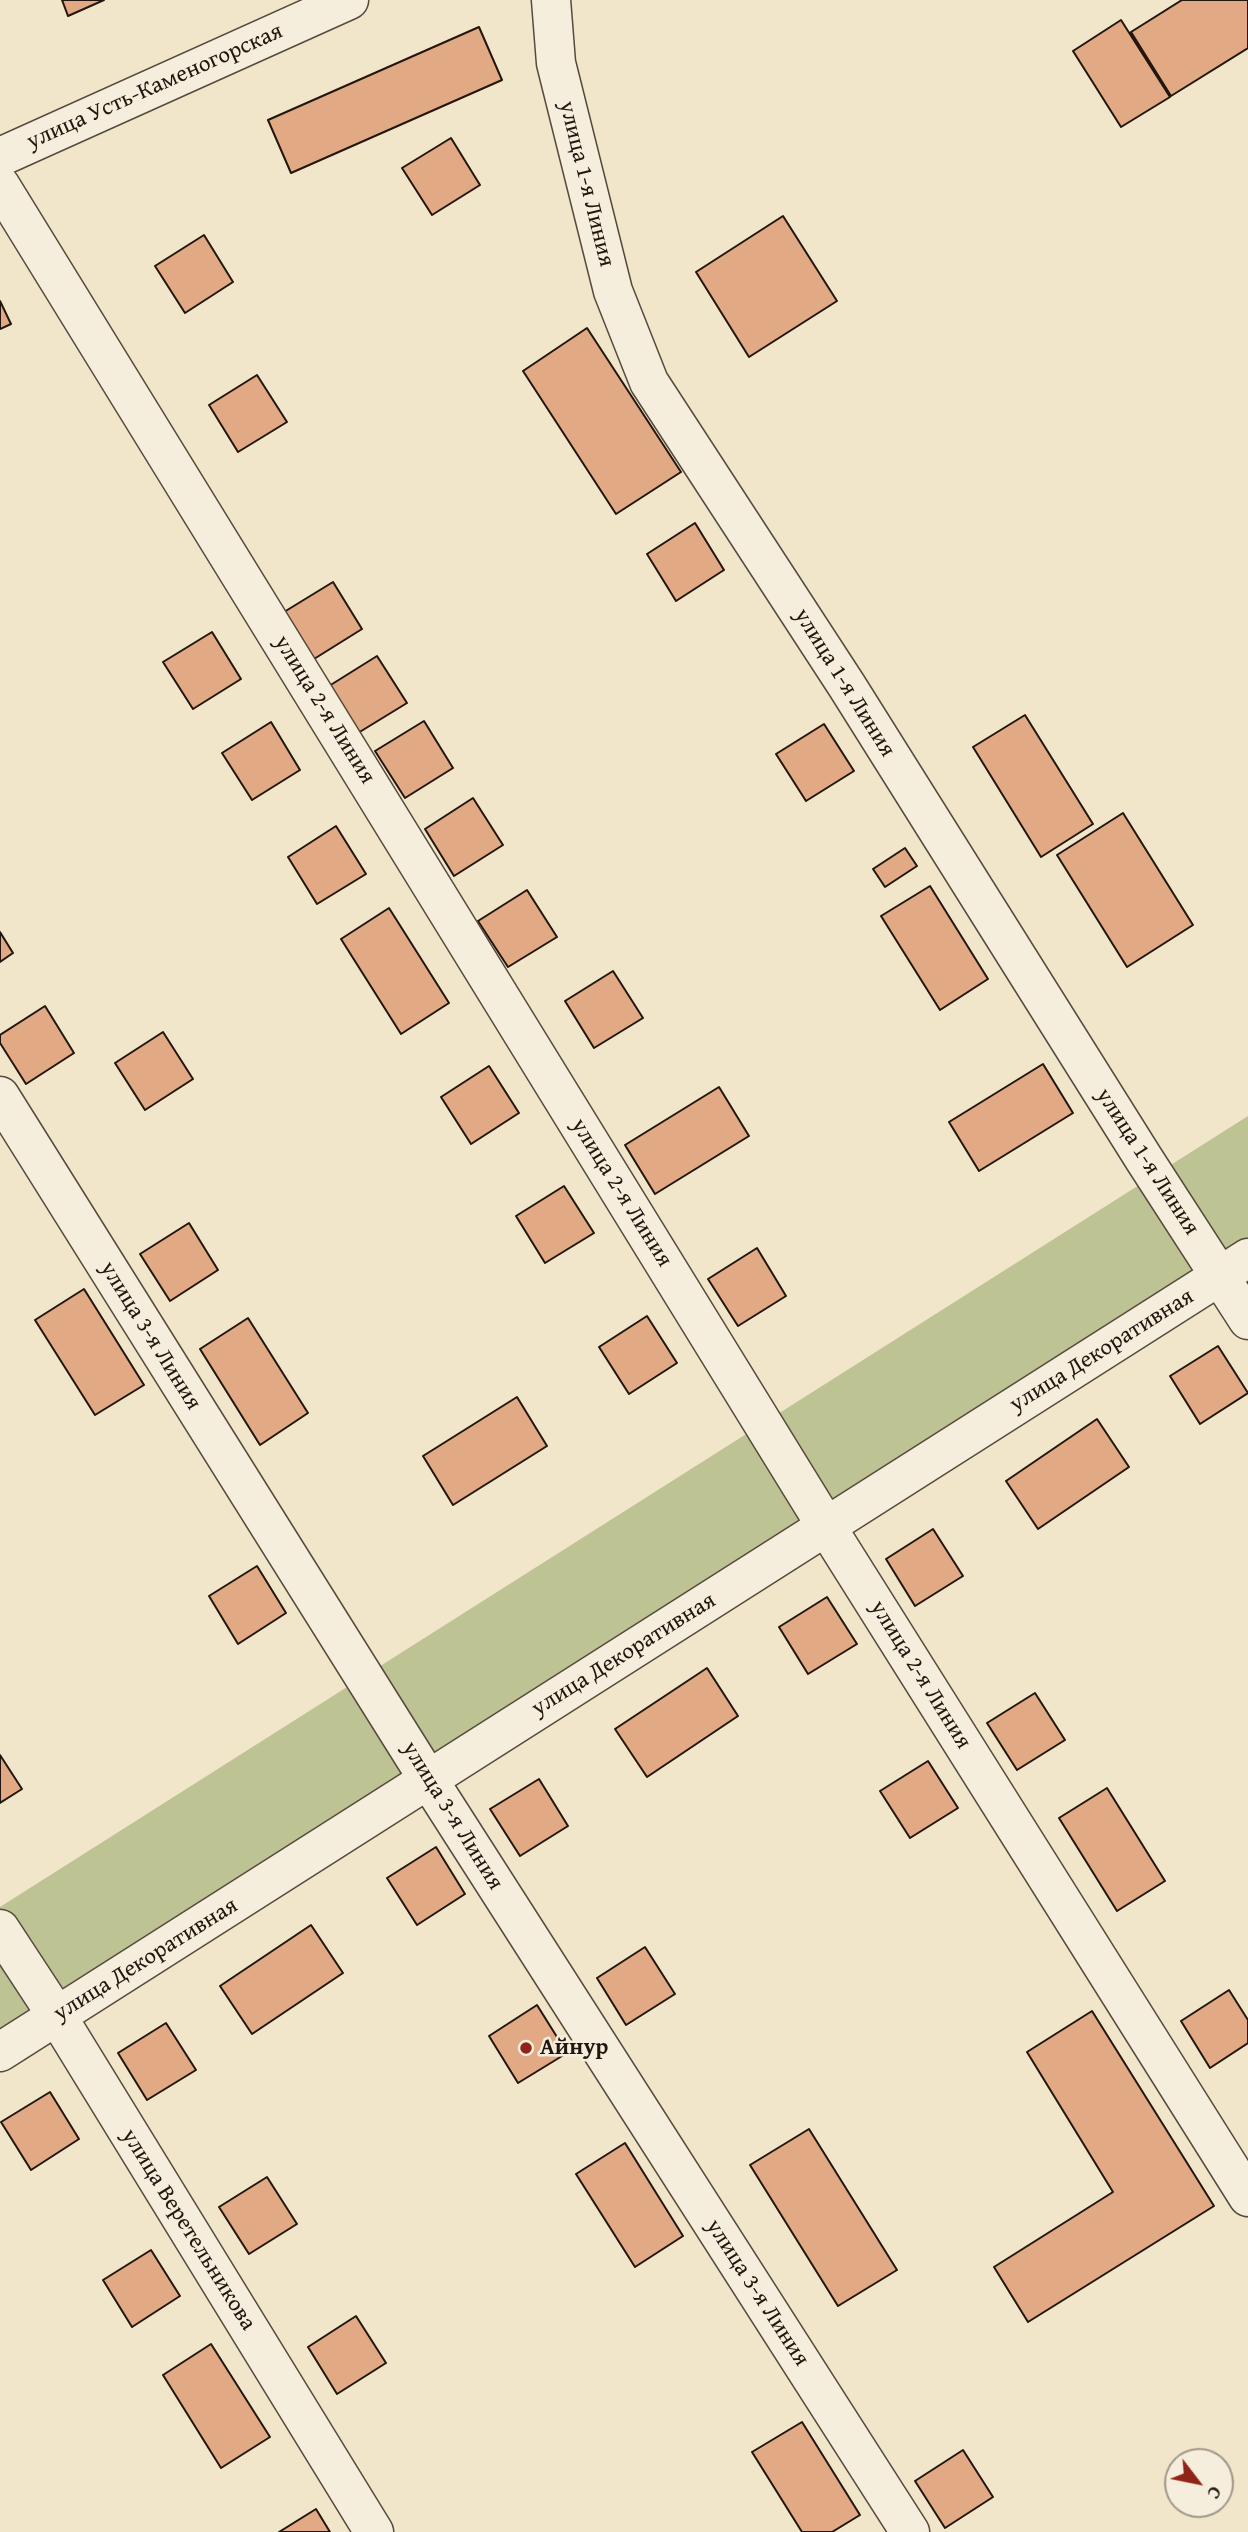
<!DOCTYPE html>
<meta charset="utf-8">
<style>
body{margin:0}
#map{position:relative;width:1248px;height:2532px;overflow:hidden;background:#f1e5ca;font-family:"Gentium Book Plus",serif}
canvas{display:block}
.north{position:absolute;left:1164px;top:2448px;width:70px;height:70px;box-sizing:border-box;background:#f6eedd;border:2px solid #a1988a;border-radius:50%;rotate:122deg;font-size:19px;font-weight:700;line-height:28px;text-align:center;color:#22160e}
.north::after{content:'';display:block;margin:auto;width:24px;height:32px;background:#8f2418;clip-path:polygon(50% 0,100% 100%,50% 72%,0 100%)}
</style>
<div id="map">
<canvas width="1248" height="2532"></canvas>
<div class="north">С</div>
</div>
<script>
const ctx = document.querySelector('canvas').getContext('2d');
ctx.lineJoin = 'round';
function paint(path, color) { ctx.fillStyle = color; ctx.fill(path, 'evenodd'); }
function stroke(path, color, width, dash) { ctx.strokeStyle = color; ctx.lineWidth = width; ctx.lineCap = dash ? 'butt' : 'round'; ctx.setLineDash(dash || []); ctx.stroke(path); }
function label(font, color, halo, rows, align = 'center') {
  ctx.font = font + ' "Gentium Book Plus",serif'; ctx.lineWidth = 5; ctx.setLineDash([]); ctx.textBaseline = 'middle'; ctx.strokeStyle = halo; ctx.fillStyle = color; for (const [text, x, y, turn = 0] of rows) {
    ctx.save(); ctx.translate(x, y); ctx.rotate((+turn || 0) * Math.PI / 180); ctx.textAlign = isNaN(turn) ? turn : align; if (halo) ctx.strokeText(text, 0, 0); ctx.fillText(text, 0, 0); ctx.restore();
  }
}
const green = new Path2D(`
 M1248 1116V1250L0 2038V1907Z`);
const building = new Path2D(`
 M62 0H104L68 16Z
 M1182 0H1248V48L1171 96 1131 32Z
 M1121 20 1170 97 1121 127 1073 51Z
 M479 27 502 80 291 173 268 120Z
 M451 138 480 185 432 215 402 168Z
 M783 216 837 301 749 357 696 272Z
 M204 235 233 282 185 313 155 266Z
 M0 301 11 324 0 329Z
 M587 328 681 472 616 514 523 371Z
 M257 375 287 422 238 452 209 405Z
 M695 523 724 570 676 601 647 554Z
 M333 582 362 629 314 659 284 612Z
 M212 632 241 679 193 709 163 662Z
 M377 656 407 703 358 733 329 686Z
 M1025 715 1093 824 1041 857 973 747Z
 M424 721 453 768 405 798 375 751Z
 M271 722 300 770 252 800 222 753Z
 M824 724 854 771 806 801 776 754Z
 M473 798 503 845 454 876 425 829Z
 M1123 813 1193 925 1127 967 1057 855Z
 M336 826 366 874 317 904 288 857Z
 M905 848 917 866 885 887 873 869Z
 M930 886 988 979 940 1010 881 916Z
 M527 890 557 937 508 967 478 921Z
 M389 908 449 1003 401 1034 341 939Z
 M0 932 13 953 0 962Z
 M613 971 643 1018 594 1048 565 1001Z
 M45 1006 74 1053 26 1084 0 1043V1035Z
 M163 1032 193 1079 145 1110 115 1063Z
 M1043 1064 1073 1113 979 1171 949 1122Z
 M489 1066 519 1113 471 1144 441 1097Z
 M719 1087 749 1136 655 1194 625 1145Z
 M564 1186 594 1233 545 1263 516 1216Z
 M189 1223 218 1270 170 1301 140 1254Z
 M757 1248 786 1296 738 1326 708 1279Z
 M84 1289 144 1385 95 1415 35 1320Z
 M647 1316 677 1363 629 1394 599 1347Z
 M248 1318 308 1413 260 1445 200 1349Z
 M1218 1346 1248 1393 1200 1424 1170 1376Z
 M517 1397 547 1446 453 1505 423 1456Z
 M1097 1419 1129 1467 1038 1529 1006 1481Z
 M933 1529 963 1576 915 1606 886 1559Z
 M257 1566 286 1613 238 1644 209 1596Z
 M827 1597 857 1644 808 1674 779 1627Z
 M707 1668 738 1716 647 1777 615 1729Z
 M1035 1693 1065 1740 1017 1770 987 1723Z
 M0 1755 22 1789 0 1803Z
 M928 1761 958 1808 910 1838 880 1791Z
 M539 1779 568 1826 520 1856 490 1809Z
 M1107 1788 1165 1881 1117 1911 1059 1818Z
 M436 1847 465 1894 417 1925 387 1878Z
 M311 1925 343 1973 252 2034 220 1986Z
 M645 1947 675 1994 626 2025 597 1978Z
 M1229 1990 1248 2020V2043L1210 2068 1181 2021Z
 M537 2005 567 2053 518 2083 489 2036Z
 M1092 2011 1214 2206 1028 2322 994 2267 1113 2192 1027 2052Z
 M166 2023 196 2070 147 2100 118 2053Z
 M50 2092 79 2139 31 2170 1 2122Z
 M809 2129 897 2270 838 2306 750 2165Z
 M625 2143 683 2236 635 2267 576 2174Z
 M267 2177 297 2224 249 2254 219 2207Z
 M151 2250 180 2296 132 2327 103 2280Z
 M356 2316 386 2363 337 2394 308 2347Z
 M211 2344 270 2437 221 2468 163 2375Z
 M802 2422 860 2515 832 2532H802L752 2452Z
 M963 2450 993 2497 945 2528 915 2481Z
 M316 2509 330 2532H279Z`);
const minor = new Path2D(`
 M551 0 556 63 613 291 649 382 847 686 1144 1159 1248 1320
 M0 185 826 1526 1248 2197
 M0 1096 428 1779 910 2532
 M0 1929 57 2016 374 2532
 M0 2052 1248 1258`);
const tertiary = new Path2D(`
 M0 157 349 0`);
const markers = [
 [526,2048,7,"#8f2418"]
];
const streetNames = [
 ["улица Усть-Каменогорская",155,87,-24],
 ["улица 1-я Линия",586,184,76],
 ["улица 1-я Линия",844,683,58],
 ["улица 2-я Линия",324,710,58],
 ["улица 1-я Линия",1147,1162,57],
 ["улица 2-я Линия",621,1193,58],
 ["улица 3-я Линия",150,1336,58],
 ["улица Декоративная",1102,1351,-32],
 ["улица Декоративная",624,1655,-32],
 ["улица 2-я Линия",920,1675,58],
 ["улица 3-я Линия",452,1816,58],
 ["улица Декоративная",146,1960,-32],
 ["улица Веретельникова",188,2230,58],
 ["улица 3-я Линия",757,2293,57]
];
const poiNames = [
 ["Айнур",540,2048]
];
paint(green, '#bec394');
paint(building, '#e1aa85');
stroke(building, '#22160e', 2);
stroke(minor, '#564a3d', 41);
stroke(tertiary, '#564a3d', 41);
stroke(minor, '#f6eedd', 38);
stroke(tertiary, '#f6eedd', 38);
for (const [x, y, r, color] of markers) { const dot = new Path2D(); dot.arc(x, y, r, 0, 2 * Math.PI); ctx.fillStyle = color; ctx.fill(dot); stroke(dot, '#f6eedd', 2.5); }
label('23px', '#22160e', '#f6eedd', streetNames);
label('bold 23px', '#22160e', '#f6eedd', poiNames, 'left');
</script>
